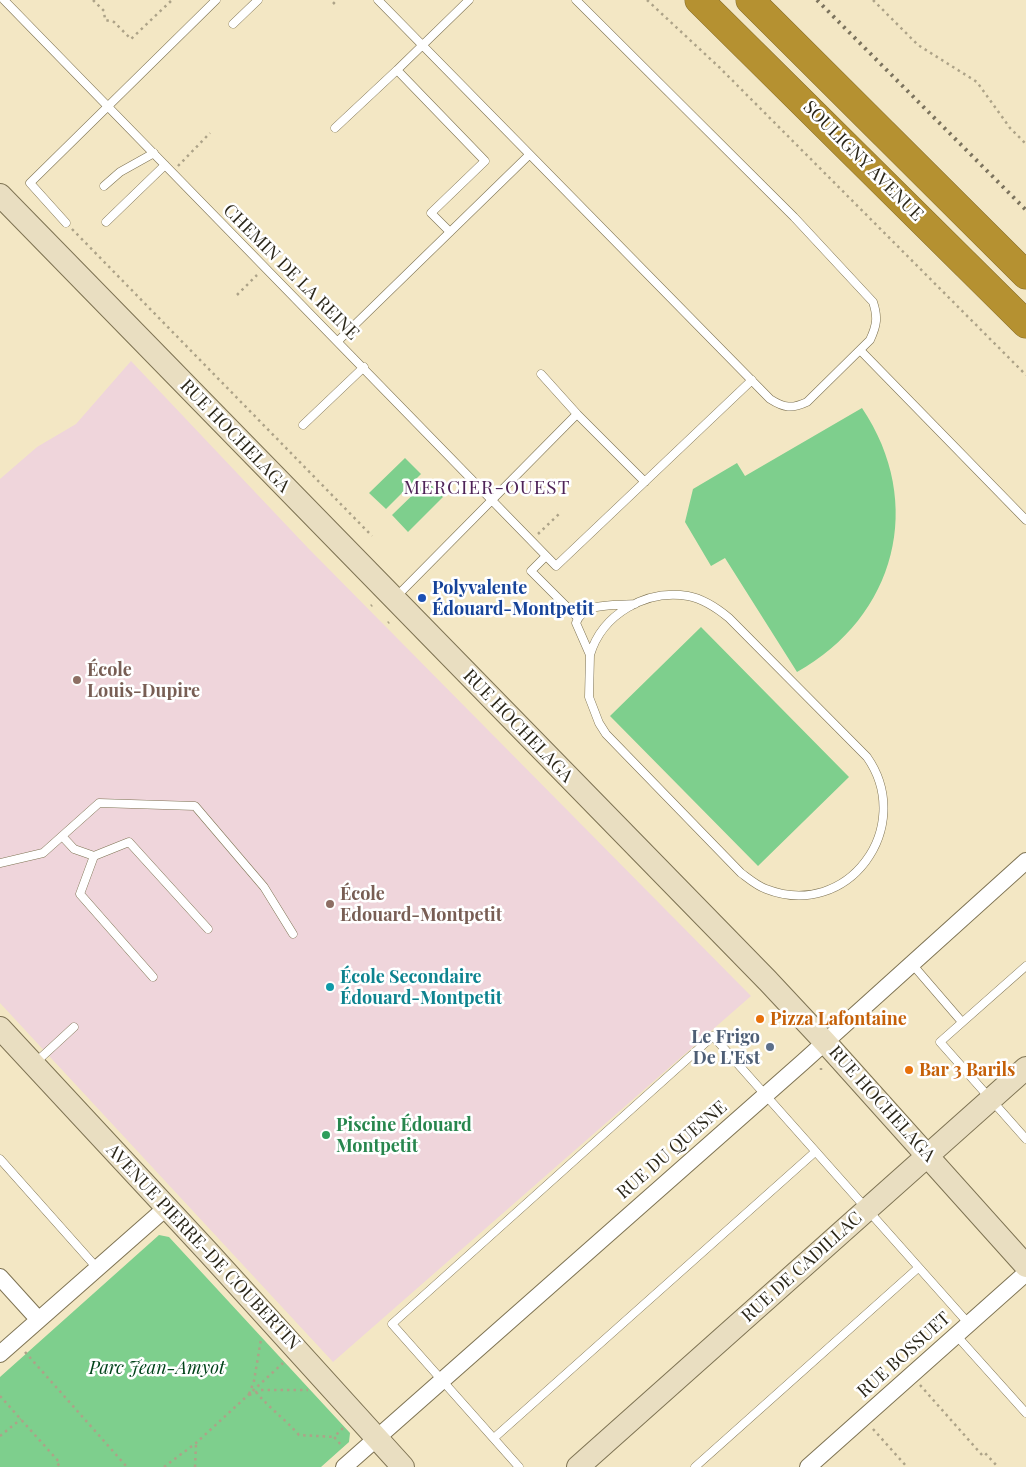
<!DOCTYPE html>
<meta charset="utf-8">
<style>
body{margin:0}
canvas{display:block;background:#f3e7c4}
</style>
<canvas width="1026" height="1467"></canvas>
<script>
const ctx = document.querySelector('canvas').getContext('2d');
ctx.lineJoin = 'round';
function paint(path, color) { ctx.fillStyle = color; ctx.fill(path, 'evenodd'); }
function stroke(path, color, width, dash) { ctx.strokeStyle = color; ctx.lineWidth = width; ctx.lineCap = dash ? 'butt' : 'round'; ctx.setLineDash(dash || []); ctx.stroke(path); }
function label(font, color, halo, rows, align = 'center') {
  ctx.font = font + ' "Playfair Display",serif'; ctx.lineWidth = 5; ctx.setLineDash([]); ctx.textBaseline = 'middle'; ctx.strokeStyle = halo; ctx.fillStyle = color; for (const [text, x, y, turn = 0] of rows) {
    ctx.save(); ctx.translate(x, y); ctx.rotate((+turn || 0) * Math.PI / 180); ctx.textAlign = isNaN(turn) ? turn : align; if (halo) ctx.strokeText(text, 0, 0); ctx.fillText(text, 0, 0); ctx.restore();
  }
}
const education = new Path2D(`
 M131 361 308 548 751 996 333 1362 0 1003V479L37 447 76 424Z`);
const green = new Path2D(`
 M862 408C926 503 896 617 797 672L725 558 711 566 685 522 693 489 737 463 745 476Z
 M405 458 421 474 386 509 369 493Z
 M427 481 443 497 408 532 392 515Z
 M701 627 849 777 758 866 610 716Z
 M159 1235 169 1237 350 1433 349 1442 321 1467H0V1377Z`);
const path = new Path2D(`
 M93 0 104 11 105 20 114 22 131 39 172 0
 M647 0 720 68 1026 375
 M873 0 918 45 977 82 1010 128 1026 144
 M333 4 337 0
 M178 166 210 133
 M72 229 372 536
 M237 295 257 275
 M538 534 560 513
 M371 606 372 605
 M388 623 389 622
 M821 1070V1068
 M25 1352 127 1467
 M920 1385 982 1455 985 1453 998 1467
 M256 1392C270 1409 284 1418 299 1435L334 1437
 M249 1394 254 1381 261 1339
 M249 1395 261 1390H308
 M0 1396 60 1463 56 1467
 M343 1428 334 1437 343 1447
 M873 1429 907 1467
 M0 1436 21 1419
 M164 1467 196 1443 283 1363
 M195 1467 196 1444`);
const lane = new Path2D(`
 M4 0 556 566 752 380
 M378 0 770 399C784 408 792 409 807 402L870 340C877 325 878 317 873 302L794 217 576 0
 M233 24 258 0
 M335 128 397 70
 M104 186 120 172 154 153
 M106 222 165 165
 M66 223 30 183 216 0
 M450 232 431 213 485 161 397 70 469 0
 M338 341 529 155
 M860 350 1026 520
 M541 374 577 414
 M303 425 364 367
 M546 556 531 571 578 618
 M396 597 577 414 645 482
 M590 655C602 614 646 589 688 596 704 599 717 608 729 618L867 757C916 827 848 921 766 889 757 886 749 879 741 873L606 734 599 723 589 697 590 655 576 623C584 601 616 606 635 604
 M62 836 74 849 94 856 129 842 208 929
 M94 856 80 894 153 977
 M0 863 43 853 99 803 195 806 264 887 293 934
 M912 964 962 1022
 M1026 966 940 1042 1026 1139
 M35 1063 74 1027
 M0 1159 97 1268
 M956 1335 1026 1413
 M494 1438 815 1152
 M519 1467 392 1324 713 1036 969 1324
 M695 1467 918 1268`);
const street = new Path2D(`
 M0 1277 38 1319
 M0 1354 167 1207
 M344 1467 803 1062 1026 861
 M808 1467 1026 1273`);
const secondary = new Path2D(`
 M0 195 768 981 825 1042 1026 1266
 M0 1028 208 1252 403 1467
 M578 1467 1026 1068`);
const highway = new Path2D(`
 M699 0 1026 324
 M750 0 1026 275`);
const rail = new Path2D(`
 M817 0 1026 210`);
const markers = [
 [422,598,5,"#1a4fb4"],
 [77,680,5,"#8d6e63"],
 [330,904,5,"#8d6e63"],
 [330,987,5,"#0f9aa8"],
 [760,1019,5,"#e8710a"],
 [770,1047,5,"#5c6f8a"],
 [909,1070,5,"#e8710a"],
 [326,1135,5,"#2e9e5b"]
];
const streetNames = [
 ["SOULIGNY AVENUE",863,161,45],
 ["CHEMIN DE LA REINE",291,272,45],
 ["RUE HOCHELAGA",235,436,46],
 ["RUE HOCHELAGA",518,726,46],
 ["RUE HOCHELAGA",882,1104,48],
 ["RUE DU QUESNE",672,1150,-41],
 ["AVENUE PIERRE-DE COUBERTIN",203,1247,47],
 ["RUE DE CADILLAC",802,1267,-42],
 ["RUE BOSSUET",904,1355,-42]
];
const transitNames = [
 ["Polyvalente",432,588],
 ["Édouard-Montpetit",432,609]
];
const educationNames = [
 ["École",87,670],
 ["Louis-Dupire",87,691],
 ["École",340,894],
 ["Edouard-Montpetit",340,915]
];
const cultureNames = [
 ["École Secondaire",340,977],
 ["Édouard-Montpetit",340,998]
];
const foodNames = [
 ["Pizza Lafontaine",770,1019],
 ["Bar 3 Barils",919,1070]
];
const serviceNames = [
 ["Le Frigo",760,1037],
 ["De L'Est",760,1058]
];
const leisureNames = [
 ["Piscine Édouard",336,1125],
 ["Montpetit",336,1146]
];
const parkNames = [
 ["Parc Jean-Amyot",157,1368]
];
const neighbourhoodNames = [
 ["MERCIER-OUEST",487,488]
];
paint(education, '#efd5db');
paint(green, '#7ecf8d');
stroke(lane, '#7e7353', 9);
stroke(street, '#7e7353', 18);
stroke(secondary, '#7e7353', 24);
stroke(highway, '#846c29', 29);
stroke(path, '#ada388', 2.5, [2.5, 4]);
stroke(lane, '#fff', 8);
stroke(street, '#fff', 16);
stroke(secondary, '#e9dec1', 22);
stroke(highway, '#b59131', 28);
stroke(rail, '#7b735e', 4, [2.5, 5]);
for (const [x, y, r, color] of markers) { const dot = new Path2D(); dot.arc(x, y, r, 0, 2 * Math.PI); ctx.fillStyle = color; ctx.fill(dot); stroke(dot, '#fff', 2); }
label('18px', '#2a2619', '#fff', streetNames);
label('bold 18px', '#164399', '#fff', transitNames, 'left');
label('bold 18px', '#785e54', '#fff', educationNames, 'left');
label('bold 18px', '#0d838f', '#fff', cultureNames, 'left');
label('bold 18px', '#c56008', '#fff', foodNames, 'left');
label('bold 18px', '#4e5e75', '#fff', serviceNames, 'right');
label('bold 18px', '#27864d', '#fff', leisureNames, 'left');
label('italic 18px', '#014319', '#fff', parkNames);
ctx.letterSpacing = '1px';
label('19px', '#4f2458', '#fff', neighbourhoodNames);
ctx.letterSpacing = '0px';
</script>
